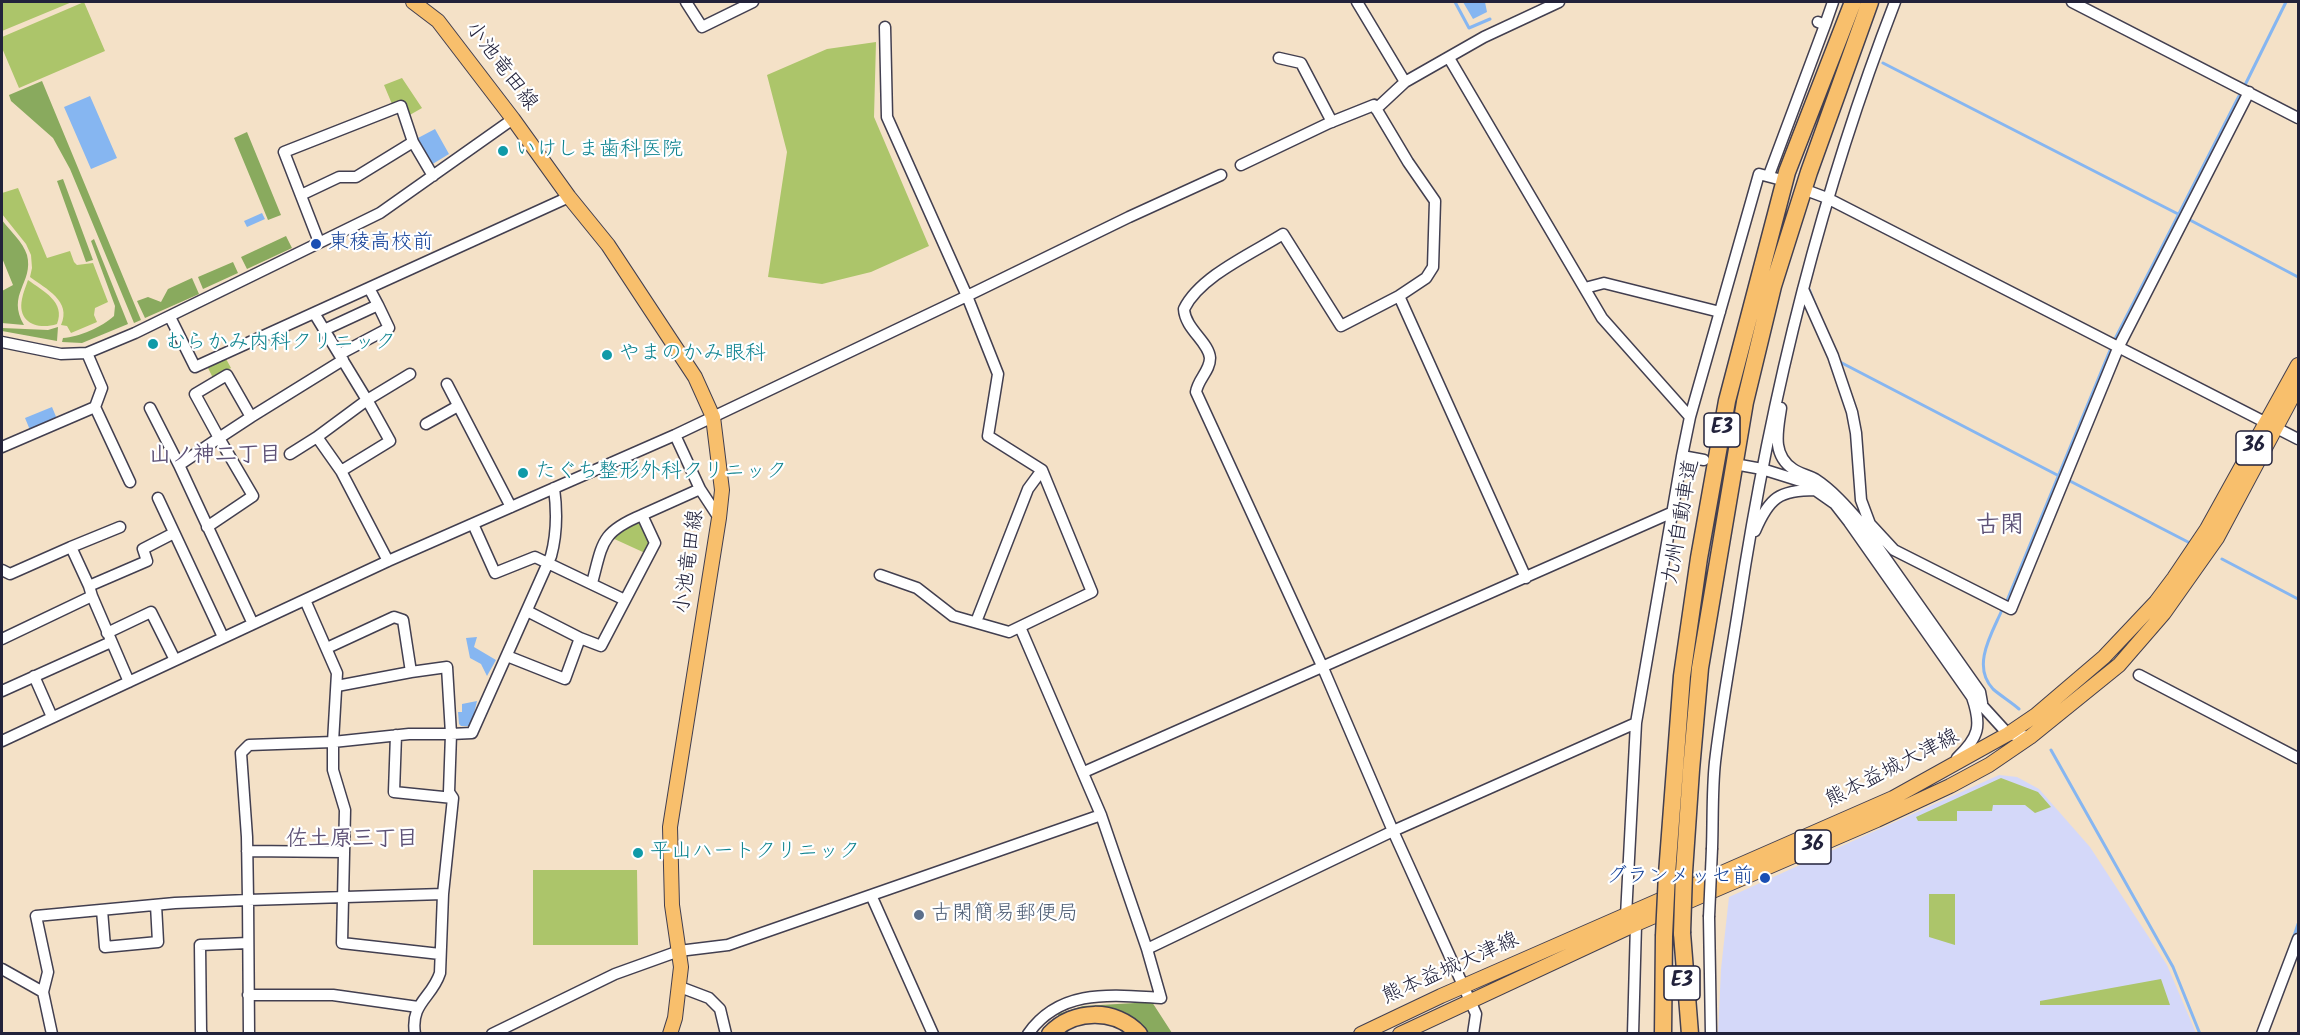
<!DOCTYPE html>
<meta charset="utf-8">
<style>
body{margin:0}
#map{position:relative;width:2300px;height:1035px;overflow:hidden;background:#f4e1c7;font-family:Kalam,sans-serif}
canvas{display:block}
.frame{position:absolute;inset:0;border:3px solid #22223b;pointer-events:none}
</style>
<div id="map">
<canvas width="2300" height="1035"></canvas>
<div class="frame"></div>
</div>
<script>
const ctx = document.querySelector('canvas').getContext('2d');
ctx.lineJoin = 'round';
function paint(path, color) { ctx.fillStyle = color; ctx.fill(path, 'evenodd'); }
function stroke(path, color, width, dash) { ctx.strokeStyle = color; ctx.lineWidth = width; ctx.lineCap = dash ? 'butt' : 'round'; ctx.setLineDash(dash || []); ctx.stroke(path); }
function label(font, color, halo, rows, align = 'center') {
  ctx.font = font + ' Kalam,"Klee One",sans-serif'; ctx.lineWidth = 4.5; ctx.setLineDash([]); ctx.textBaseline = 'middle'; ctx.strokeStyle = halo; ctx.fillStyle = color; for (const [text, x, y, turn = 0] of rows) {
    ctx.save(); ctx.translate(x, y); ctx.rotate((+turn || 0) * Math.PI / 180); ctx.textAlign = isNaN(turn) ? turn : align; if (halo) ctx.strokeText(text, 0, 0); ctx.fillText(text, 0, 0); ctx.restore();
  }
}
const built = new Path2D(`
 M1999 775 2017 777 2039 789 2090 847 2167 965 2196 1033 1718 1034 1721 969 1729 897Z`);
const green = new Path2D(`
 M2 2H72L2 31Z
 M84 2 105 51 19 88 2 48V37Z
 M876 42 874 117 929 246 871 272 822 284 768 277 787 152 767 75 827 49Z
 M402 78 422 108 408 116 402 100 392 104 384 85Z
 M18 188 47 258 70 251 74 262 77 265 93 263 108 302 95 308 94 315 97 322 71 333 67 326 61 325C72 301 46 289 30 277L32 268 31 255 26 244 2 214V193Z
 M28 280C43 291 66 302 57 324 38 330 17 323 22 299 23 293 26 286 28 280Z
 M225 357 231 368 213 378 207 366Z
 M637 521 643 524 650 541 645 553 610 537Z
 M2001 778 2038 792 2051 807 2035 813 2025 805H1993L1992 811H1957V821H1918L1916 817Z
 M533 870H637L638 945H533Z
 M1929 894H1955V945L1929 937Z
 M2161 979 2170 1005H2040V1001Z`);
const forest = new Path2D(`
 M42 81 141 320 134 323 70 169 53 138 11 101 9 95Z
 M247 132 281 215 268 220 234 138Z
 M63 179 93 260 86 262 57 181Z
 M2 220C10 231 23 242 27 255 34 283 6 294 24 325L2 323V291L13 285 2 258Z
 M286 236 292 248 247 269 241 257Z
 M94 239 128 324 82 343 62 342 63 338C79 337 102 327 114 316L115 306 91 241Z
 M233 262 238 273 203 289 198 277Z
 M192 278 199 294 145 318 137 301 148 297 161 302 168 289Z
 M58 327 57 341 2 331V328L48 330Z
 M1152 1002 1172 1033H1148L1144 1028 1059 1017 1058 1014 1083 1006Z`);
const water = new Path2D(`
 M1463 2H1485L1487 12 1473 19Z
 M90 96 117 158 91 169 64 107Z
 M435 129 449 154 431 165 418 138Z
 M262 213 265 219 247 227 244 221Z
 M52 407 57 419 30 430 25 418Z
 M477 637 474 647 496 660 487 676 481 664 470 658 466 638Z
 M477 701 471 726H461L459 724 458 712H462V704Z`);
const stream = new Path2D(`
 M1455 2 1469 28 1490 19
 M1883 63 2180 215
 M2245 85 2286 2
 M2188 219 2298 277
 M1809 289 1815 304
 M2115 339 2239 96
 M1839 360 1840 362 2061 477
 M2068 480 2188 542
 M2222 559 2298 599
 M2006 603 2111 348
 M2002 610C1992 633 1971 666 1993 689 2001 696 2011 702 2019 709
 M2051 750 2173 967 2200 1034
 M2293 939 2298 924`);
const minor = new Path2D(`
 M686 2 702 27 753 2
 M1357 2 1405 82
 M2072 2 2298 118
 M1818 22 1825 25 1833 2
 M1279 58 1301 63 1332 122
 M1449 58 1602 318 1690 417
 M1376 109 1405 82 1484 37 1559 2
 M1241 165 1329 123 1374 105 1408 162 1435 201 1433 267 1426 278 1399 296 1341 326 1283 234C1253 253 1200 276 1184 309 1185 329 1209 342 1210 358 1210 371 1198 379 1196 392L1323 668 1393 831 1476 1014 1473 1034
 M1769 175 1825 25
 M1811 192 1827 198 2298 439
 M301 195 339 177H356L413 142
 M319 242 284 152 401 106 413 142 433 176
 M1585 288 1604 283 1720 312
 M1803 289 1833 356 1852 412 1856 433 1861 500 1870 524 1894 550 2011 609 2119 346 2249 92
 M1399 296 1526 578
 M314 313 370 405 390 441 341 471 388 561
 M170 317 195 367 569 197
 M324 330 378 305 369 288
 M2 342 61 354 87 353 135 333 380 213 513 119
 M87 353 102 388 95 407 130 482
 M340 354 389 328 378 305
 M447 384 511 507
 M150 408 179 465 219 438 195 394 227 375 251 417 343 360
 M1781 408C1778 430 1771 454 1793 469 1800 474 1808 475 1815 479 1832 490 1847 507 1860 522L1980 692 1982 703
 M426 424 458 406
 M675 435 700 489 719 518
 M2 447 95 407
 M290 454 317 437
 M1682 456 1704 460
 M179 465 253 624
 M1740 465 1762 469 1810 484
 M341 471 317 437 367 400 410 374
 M1810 484 1815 490 1835 504 1849 522 1972 697C1982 726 1979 737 1957 758
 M158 498 223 637
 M473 524 495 573 535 557 625 600
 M207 527 253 496 219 438 251 417
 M1755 531C1769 498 1779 490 1815 490
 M71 547 120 527
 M2 570 10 574 71 547 89 586
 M880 575 917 588 953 616 1009 632 1092 592 1042 470 988 436 998 374 967 296 887 117 885 27
 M592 583C603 542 601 532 642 515
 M92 596 129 682
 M305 600 337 673 333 742 409 734H451L447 667 411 672 403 620 394 617 327 648
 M527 611 580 638
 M976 622 1028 489 1042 470
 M1020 627 1101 815 1147 949 1161 998C1112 995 1060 988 1028 1034
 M107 633 151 612 175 660
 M2 639 92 596 89 586 147 561 143 549 174 533
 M507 656 565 679 580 638 601 646 655 543 642 515 700 489
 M2139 675 2298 758
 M34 676 52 717
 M337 686 411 672
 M2 691 111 642
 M1977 700 2008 734 2030 737
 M396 735 394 792 453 798
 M2 741 388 561 675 435 967 296 1129 217 1221 175
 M1084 772 1673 512
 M1712 848C1713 820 1712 790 1715 762 1721 710 1731 657 1739 605 1770 399 1820 196 1895 2
 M247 851 344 852
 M871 895 933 1034
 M102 910 105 947 158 942 156 905
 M1626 916 1636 723 1682 456 1690 417 1759 174 1778 179
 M1709 917 1711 1034
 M1147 949 1393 831 1636 723
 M2 969 43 992 52 1034
 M680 987 709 998 720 1009 726 1034
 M43 992 48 972 36 916 175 903 248 900 247 837 241 753 249 745 333 742V770L345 810 342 943 440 954
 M248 995H333L418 1007
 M202 1034 201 1031 200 945 248 943
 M249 1034 248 900 443 894
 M415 1034C410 1003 432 998 440 973L443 894 453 798 449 792 451 734 472 733 551 556C557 534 557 510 554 488
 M492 1034 615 974 679 951 728 945 1101 815
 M1633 1034 1636 924
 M2262 1034 2298 939`);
const major = new Path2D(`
 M413 2 438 21 513 119 569 197 608 245 695 377 713 417 722 490 719 518 670 827 672 905 681 967 675 1018 670 1034
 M1361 1034 1441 996 1893 798 2008 734 2036 715 2104 657 2156 602 2174 578 2207 529 2298 365
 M1400 1034 1636 924 1877 820 1950 786 1989 765 2030 737 2119 665 2164 613 2217 538 2298 386`);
const highway = new Path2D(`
 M1684 872 1691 770 1700 668 1745 402 1773 286 1809 172 1870 2
 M1667 874 1682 676 1699 558 1727 401 1787 172 1853 2
 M1682 933 1690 1034
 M1050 1034C1073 1009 1116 1008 1139 1034
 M1663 1034 1664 936`);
const minorBridge = new Path2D(`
 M1709 917 1712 848`);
const highwayBridge = new Path2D(`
 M1682 933 1684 872
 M1664 936 1667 874`);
const markers = [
 [503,151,6,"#0f9aa8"],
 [316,244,6,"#1a4fb4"],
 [153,344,6,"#0f9aa8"],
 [607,355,6,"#0f9aa8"],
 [523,473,6,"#0f9aa8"],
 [638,853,6,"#0f9aa8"],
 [1765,878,6,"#1a4fb4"],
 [919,915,6,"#5c6f8a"]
];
const shields = [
 [1722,430,36],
 [2254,448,36],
 [1813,847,36],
 [1682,983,36]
];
const shieldNames = [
 ["E3",1722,430],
 ["36",2254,448],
 ["36",1813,847],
 ["E3",1682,983]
];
const streetNames = [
 ["小池竜田線",500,67,53],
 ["九州自動車道",1683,522,-80],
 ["小池竜田線",691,562,-82],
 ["熊本益城大津線",1893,770,-27],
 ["熊本益城大津線",1451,970,-24]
];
const cultureNames = [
 ["いけしま歯科医院",515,151],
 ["むらかみ内科クリニック",165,344],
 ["やまのかみ眼科",619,355],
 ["たぐち整形外科クリニック",535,473],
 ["平山ハートクリニック",650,853]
];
const transitNames = [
 ["東稜高校前",328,244],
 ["グランメッセ前",1753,878,"right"]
];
const serviceNames = [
 ["古閑簡易郵便局",931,915]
];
const neighbourhoodNames = [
 ["山ノ神二丁目",215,457],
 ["佐土原三丁目",352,841]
];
const quarterNames = [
 ["古閑",2000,528]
];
paint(built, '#d4d8f9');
paint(green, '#acc56a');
paint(forest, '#89aa5e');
paint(water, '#86b6f1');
stroke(stream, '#86b6f1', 3);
stroke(minor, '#423f50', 13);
stroke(major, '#423f50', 16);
stroke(highway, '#423f50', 19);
stroke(minor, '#fff', 10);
stroke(major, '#f8bf6c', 14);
stroke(highway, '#f8bf6c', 16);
stroke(minorBridge, '#423f50', 13, []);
stroke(highwayBridge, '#423f50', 19, []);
stroke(minorBridge, '#fff', 10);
stroke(highwayBridge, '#f8bf6c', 16);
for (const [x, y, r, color] of markers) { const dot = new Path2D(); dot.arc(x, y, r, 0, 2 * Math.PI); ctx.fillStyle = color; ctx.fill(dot); stroke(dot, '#fff', 2); }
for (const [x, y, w] of shields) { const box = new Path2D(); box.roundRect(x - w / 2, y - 17, w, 34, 4.5); ctx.fillStyle = '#fff'; ctx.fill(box); stroke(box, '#22223b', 1.5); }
label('bold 20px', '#22223b', null, shieldNames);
label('21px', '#22223b', '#fff', streetNames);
label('21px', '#0d838f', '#fff', cultureNames, 'left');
label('21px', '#164399', '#fff', transitNames, 'left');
label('21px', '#4e5e75', '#fff', serviceNames, 'left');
label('bold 22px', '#5e5277', '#fff', neighbourhoodNames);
label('bold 24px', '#5e5277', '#fff', quarterNames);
</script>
